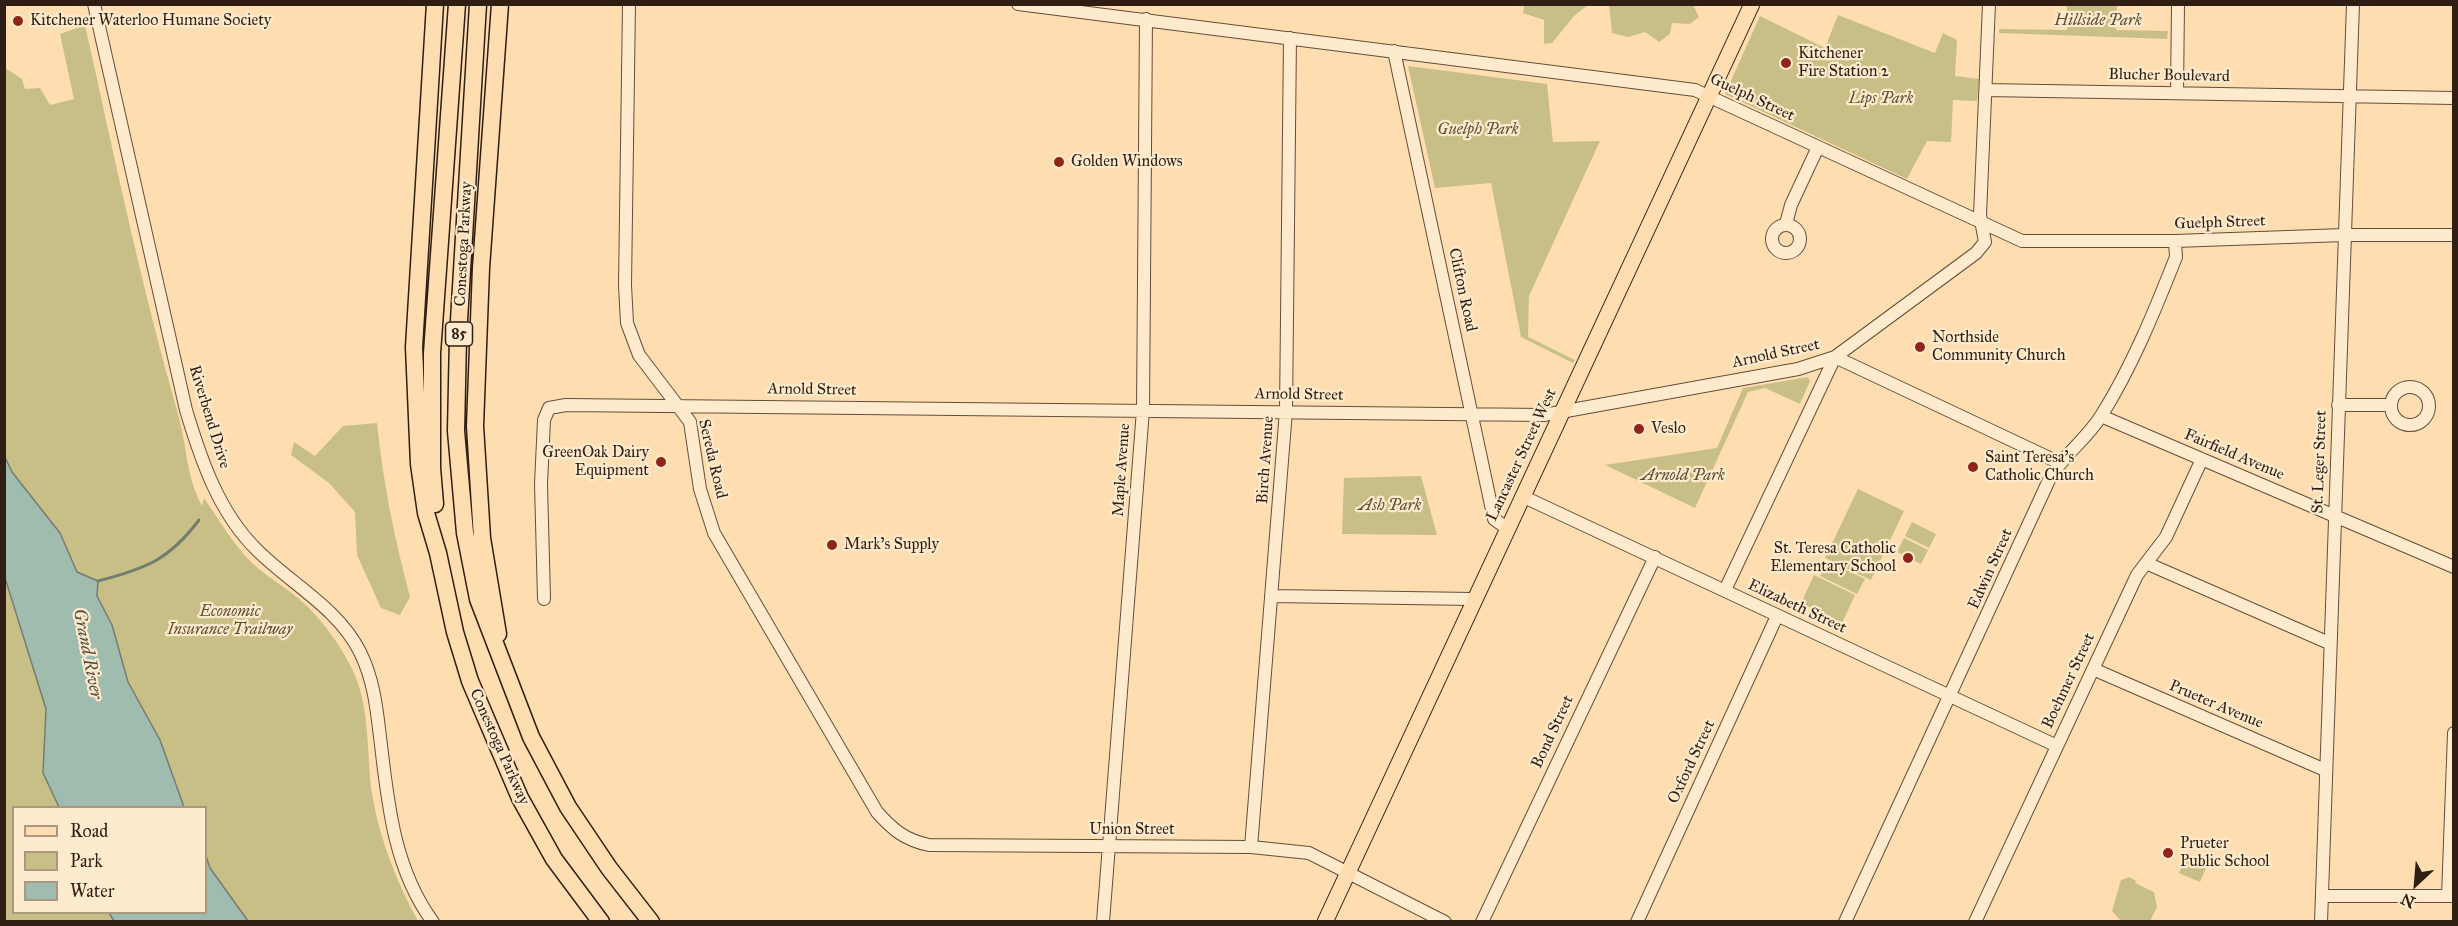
<!DOCTYPE html>
<style>
body{margin:0}
#map{position:relative;width:2458px;height:926px;overflow:hidden;background:#fedeb0;font-family:"IM FELL Great Primer",serif}
canvas{display:block}
.frame{position:absolute;inset:0;border:6px solid #301d13;pointer-events:none}
.legend{position:absolute;left:12px;top:806px;width:195px;height:108px;box-sizing:border-box;background:#feeacc;border:2px solid #ac9882;margin:0;padding:8px 10px;list-style:none;font-size:18px;color:#301d13}
.legend li{display:flex;align-items:center;gap:12px;height:30px}
.legend b{width:30px;border:2px solid #ac9882}
.north{position:absolute;left:2386px;top:854px;width:60px;height:60px;-webkit-text-stroke:4px #feeacc;paint-order:stroke;rotate:206deg;font-size:16px;font-weight:700;line-height:24px;text-align:center;color:#301d13}
.north::after{content:'';display:block;margin:auto;width:21px;height:27px;background:#301d13;clip-path:polygon(50% 0,100% 100%,50% 72%,0 100%)}
</style>
<div id="map">
<canvas width="2458" height="926"></canvas>
<div class="frame"></div>
<ul class="legend">
<li><b style="height:8px;background:#fedeb0"></b>Road</li>
<li><b style="height:16px;background:#c8bf86"></b>Park</li>
<li><b style="height:16px;background:#a0bcae"></b>Water</li>
</ul>
<div class="north">N</div>
</div>
<script>
const ctx = document.querySelector('canvas').getContext('2d');
ctx.lineJoin = 'round';
function paint(path, color) { ctx.fillStyle = color; ctx.fill(path, 'evenodd'); }
function stroke(path, color, width, dash) { ctx.strokeStyle = color; ctx.lineWidth = width; ctx.lineCap = dash ? 'butt' : 'round'; ctx.setLineDash(dash || []); ctx.stroke(path); }
function label(font, color, halo, rows, align = 'center') {
  ctx.font = font + ' "IM FELL Great Primer",serif'; ctx.lineWidth = 4.5; ctx.setLineDash([]); ctx.textBaseline = 'middle'; ctx.strokeStyle = halo; ctx.fillStyle = color; for (const [text, x, y, turn = 0] of rows) {
    ctx.save(); ctx.translate(x, y); ctx.rotate((+turn || 0) * Math.PI / 180); ctx.textAlign = isNaN(turn) ? turn : align; if (halo) ctx.strokeText(text, 0, 0); ctx.fillText(text, 0, 0); ctx.restore();
  }
}
const green = new Path2D(`
 M1524 5V4L1588 5 1574 16 1552 43 1544 44V20L1523 13Z
 M1609 5H1693L1699 17 1690 24 1672 23 1670 34 1659 42 1645 32 1628 37 1612 33Z
 M2067 5H2117L2116 30 2168 31 2167 39 1999 33V29L2067 30Z
 M1838 15 1935 53 1943 33 1957 40 1955 76 1979 79 1977 101 1953 100 1951 142 1927 141 1907 179 1725 94 1760 16 1825 48Z
 M85 25C114 155 141 286 178 414 187 446 186 476 202 506L204 498C219 520 232 542 250 561 267 578 290 589 307 606 325 624 341 646 352 669 371 707 366 753 372 794 380 840 396 881 418 921H248L210 868 206 856V808L184 807 181 802 160 740 128 682 112 625 97 596 77 573 60 533 12 472 4 455V67L22 79 25 89 40 88 50 105 74 99 60 34Z
 M1408 66 1547 84 1553 142 1600 141 1529 296 1528 337 1575 360 1573 363 1521 337 1491 183 1435 188Z
 M1808 377 1810 381 1800 404 1765 388 1748 392 1695 508 1605 465 1717 448 1743 388Z
 M377 423C383 483 395 540 410 597L400 615 381 608 357 555 355 512 329 483 291 455 294 442 315 456 343 426Z
 M1421 476 1437 535 1342 534 1344 478Z
 M1858 489 1904 511 1871 580 1825 558Z
 M1912 522 1936 534 1929 548 1905 536Z
 M1904 538 1928 550 1921 564 1897 552Z
 M1827 561 1865 579 1857 594 1820 576Z
 M1814 575 1855 595 1842 623 1801 603Z
 M4 578 46 709 43 773 59 807 14 808V912L109 913 114 921H5Z
 M2185 860 2206 868 2200 882 2179 873Z
 M2129 877 2136 881 2135 883 2154 892 2157 907 2150 921H2121L2112 911 2121 880Z`);
const water = new Path2D(`
 M4 455 12 472 60 533 77 572 98 581 97 596 112 625 128 682 160 740 184 807H59L43 773 46 709 5 578Z
 M206 856 210 868 248 921H114L109 913 206 912Z`);
const stream = new Path2D(`
 M98 581C145 569 169 560 199 520`);
const minor = new Path2D(`
 M94 4 186 410C201 460 219 513 257 550 291 584 338 608 360 652 375 682 377 713 381 745 388 806 395 871 433 922
 M629 4 625 285 627 323 639 355 690 422 700 489 714 533 877 812C893 830 905 840 929 845L1251 847 1309 853 1445 922
 M1018 4 1695 90 2022 241H2175L2344 235H2454
 M1394 51 1494 519 1508 529
 M1986 90 2454 98
 M2177 93 2178 4
 M1786 224 1791 205 1818 147
 M1772 239a14 14 0 1 1 28 0a14 14 0 1 1-28 0Z
 M2391 406a19 19 0 1 1 38 0a19 19 0 1 1-38 0Z
 M2338 405H2390
 M2101 416 2454 567
 M1524 497 2057 746
 M2146 563 2329 643
 M1725 590 1835 357 2060 463
 M1271 596 1473 599
 M544 599 541 484 544 420 549 408 566 405 1544 415 1798 369 1835 357 1976 253 1985 242 1980 215 1989 4
 M2093 669 2325 770
 M1251 847 1286 411 1290 38
 M2322 896H2454
 M2448 896 2454 733
 M1103 922 1143 410 1146 19
 M1482 922 1655 557
 M1637 922 1777 616
 M1845 922 2049 480C2062 456 2086 440 2101 416 2132 367 2155 310 2176 257L2175 241
 M1975 922 2137 575 2166 537 2202 459
 M2321 922 2353 4`);
const major = new Path2D(`
 M1325 922 1752 4`);
const highway = new Path2D(`
 M435 4 414 347 419 464 426 513 438 553 455 632 470 681 520 798 554 859 601 922
 M478 4 458 337 456 431 465 533 478 599 531 737 568 807 609 868 651 922
 M435 504 432 468V353L457 4
 M498 634 482 538 475 426 481 268 500 4`);
const markers = [
 [18,21,6,"#8f2418"],
 [1786,63,6,"#8f2418"],
 [1059,162,6,"#8f2418"],
 [1920,347,6,"#8f2418"],
 [1639,429,6,"#8f2418"],
 [661,462,6,"#8f2418"],
 [1973,467,6,"#8f2418"],
 [832,545,6,"#8f2418"],
 [1908,558,6,"#8f2418"],
 [2168,853,6,"#8f2418"]
];
const shields = [
 [459,334,27]
];
const shieldNames = [
 ["85",459,334]
];
const poiNames = [
 ["Kitchener Waterloo Humane Society",30,21],
 ["Kitchener",1798,54],
 ["Fire Station 2",1798,72],
 ["Golden Windows",1071,162],
 ["Northside",1932,338],
 ["Community Church",1932,356],
 ["Veslo",1651,429],
 ["GreenOak Dairy",649,453,"right"],
 ["Equipment",649,471,"right"],
 ["Saint Teresa's",1985,458],
 ["Catholic Church",1985,476],
 ["Mark's Supply",844,545],
 ["St. Teresa Catholic",1896,549,"right"],
 ["Elementary School",1896,567,"right"],
 ["Prueter",2180,844],
 ["Public School",2180,862]
];
const parkNames = [
 ["Hillside Park",2098,21],
 ["Lips Park",1881,99],
 ["Guelph Park",1478,130],
 ["Arnold Park",1683,476],
 ["Ash Park",1390,506],
 ["Economic",230,612],
 ["Insurance Trailway",230,630]
];
const streetNames = [
 ["Blucher Boulevard",2169,76,1],
 ["Guelph Street",1752,98,25],
 ["Guelph Street",2220,223,-2],
 ["Conestoga Parkway",464,244,-87],
 ["Clifton Road",1462,290,78],
 ["Arnold Street",1776,354,-12],
 ["Arnold Street",812,390,1],
 ["Arnold Street",1299,395,1],
 ["Riverbend Drive",209,417,73],
 ["Lancaster Street West",1522,455,-65],
 ["Fairfield Avenue",2234,455,23],
 ["Sereda Road",712,459,77],
 ["Birch Avenue",1266,460,-86],
 ["St. Leger Street",2320,462,-88],
 ["Maple Avenue",1122,470,-86],
 ["Edwin Street",1991,569,-66],
 ["Elizabeth Street",1797,607,25],
 ["Boehmer Street",2069,681,-65],
 ["Prueter Avenue",2216,705,23],
 ["Bond Street",1553,732,-65],
 ["Conestoga Parkway",499,747,66],
 ["Oxford Street",1692,762,-65],
 ["Union Street",1132,830]
];
const waterNames = [
 ["Grand River",87,654,79]
];
paint(green, '#c8bf86');
paint(water, '#a0bcae');
stroke(water, '#737c70', 1.5);
stroke(stream, '#737c70', 3);
stroke(minor, '#644d3a', 14);
stroke(major, '#301d13', 17);
stroke(highway, '#301d13', 19);
stroke(minor, '#feeacc', 12);
stroke(major, '#fedeb0', 15);
stroke(highway, '#fedeb0', 16);
for (const [x, y, r, color] of markers) { const dot = new Path2D(); dot.arc(x, y, r, 0, 2 * Math.PI); ctx.fillStyle = color; ctx.fill(dot); stroke(dot, '#feeacc', 2); }
for (const [x, y, w] of shields) { const box = new Path2D(); box.roundRect(x - w / 2, y - 12, w, 24, 4.5); ctx.fillStyle = '#feeacc'; ctx.fill(box); stroke(box, '#301d13', 1.5); }
label('bold 15px', '#301d13', null, shieldNames);
label('16px', '#301d13', '#feeacc', poiNames, 'left');
label('italic 16px', '#5e4e36', '#feeacc', parkNames);
label('16px', '#301d13', '#feeacc', streetNames);
label('italic 18px', '#524d42', '#feeacc', waterNames);
</script>
